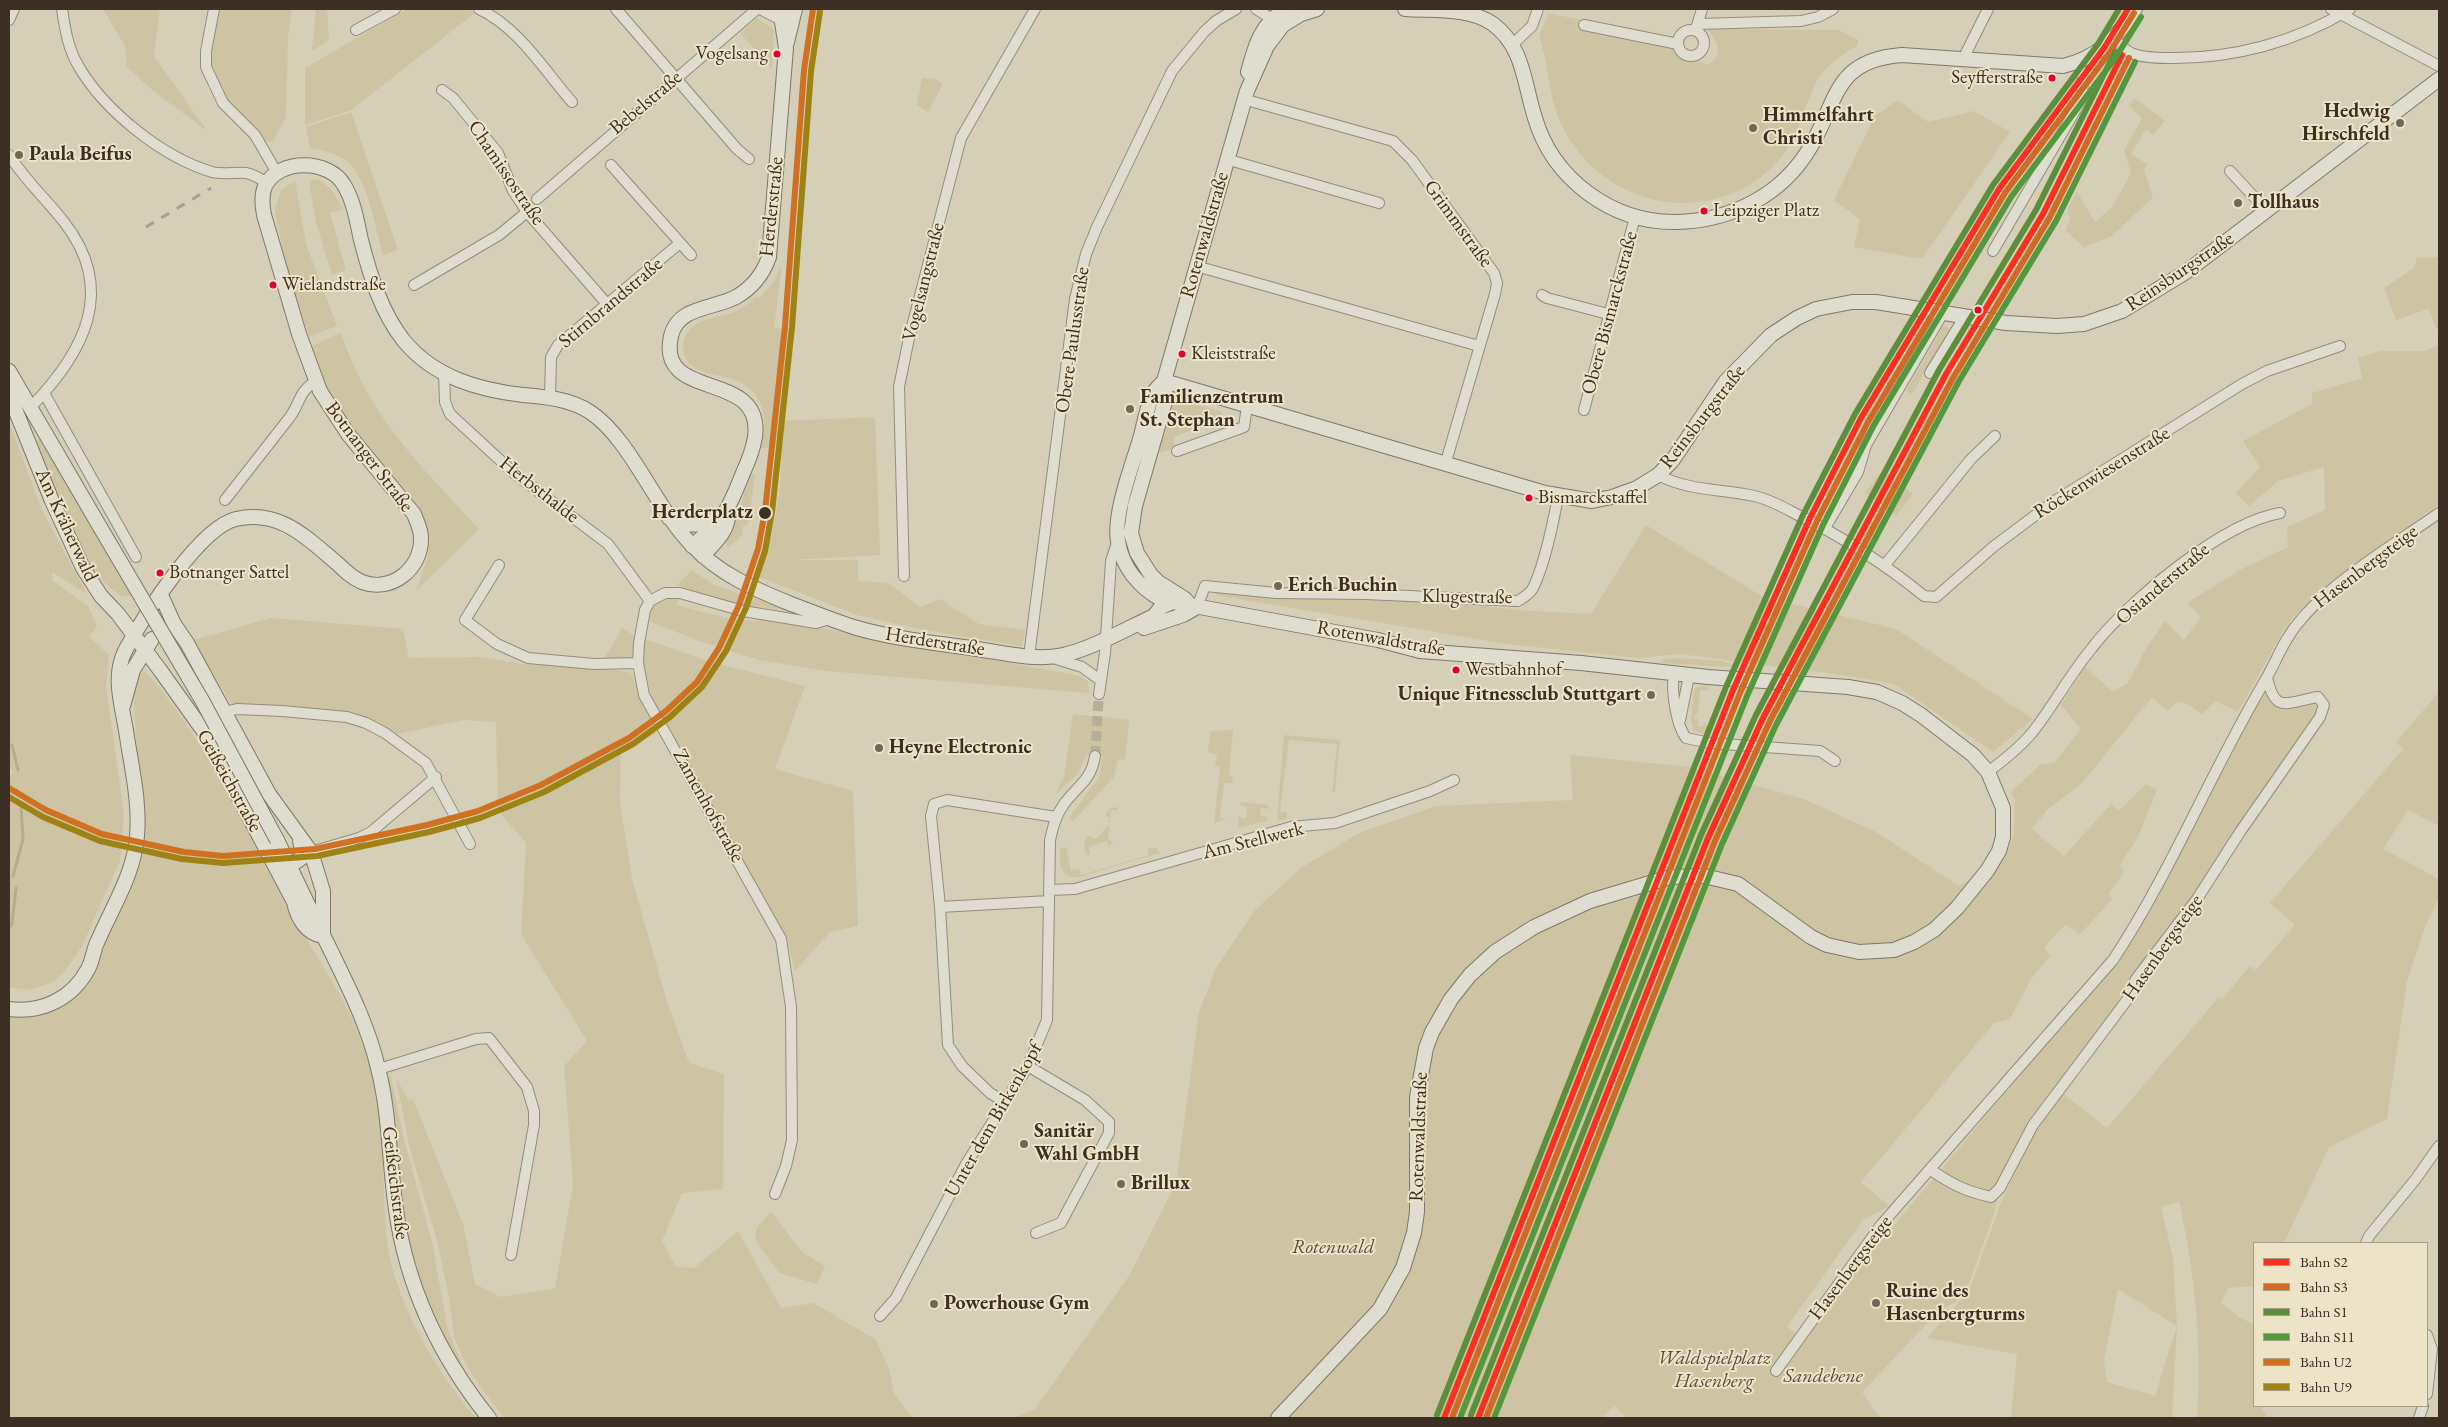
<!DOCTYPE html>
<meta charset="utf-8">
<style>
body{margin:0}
#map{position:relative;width:2448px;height:1427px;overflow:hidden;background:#d6cfb7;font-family:"EB Garamond",serif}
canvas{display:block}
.frame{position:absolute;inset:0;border:10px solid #3d2f23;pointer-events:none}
.legend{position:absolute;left:2253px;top:1242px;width:175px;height:165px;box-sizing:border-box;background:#ede4c8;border:1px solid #a79c86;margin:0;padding:6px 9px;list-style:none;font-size:15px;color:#3d2f23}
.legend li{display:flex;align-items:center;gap:10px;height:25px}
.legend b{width:25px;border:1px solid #a79c86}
</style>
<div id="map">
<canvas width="2448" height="1427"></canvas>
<div class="frame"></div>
<ul class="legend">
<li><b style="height:6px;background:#ff2e1d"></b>Bahn S2</li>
<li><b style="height:6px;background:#ce6a24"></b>Bahn S3</li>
<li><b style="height:6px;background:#5c8e3c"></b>Bahn S1</li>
<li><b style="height:6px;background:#53983d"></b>Bahn S11</li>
<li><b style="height:6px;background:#d07121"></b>Bahn U2</li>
<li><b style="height:6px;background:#9e8213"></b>Bahn U9</li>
</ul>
</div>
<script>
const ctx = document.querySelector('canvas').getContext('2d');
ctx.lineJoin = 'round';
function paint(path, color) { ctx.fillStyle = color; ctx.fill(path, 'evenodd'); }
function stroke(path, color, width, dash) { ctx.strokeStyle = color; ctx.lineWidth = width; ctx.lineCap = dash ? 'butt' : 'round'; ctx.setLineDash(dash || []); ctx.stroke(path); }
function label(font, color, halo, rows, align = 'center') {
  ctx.font = font + ' "EB Garamond",serif'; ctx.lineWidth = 4; ctx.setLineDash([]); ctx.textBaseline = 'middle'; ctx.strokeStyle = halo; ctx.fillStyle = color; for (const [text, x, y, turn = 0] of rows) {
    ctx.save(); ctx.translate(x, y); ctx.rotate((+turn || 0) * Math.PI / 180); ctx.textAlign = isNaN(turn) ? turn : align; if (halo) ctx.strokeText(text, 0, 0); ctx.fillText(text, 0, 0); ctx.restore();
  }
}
const green = new Path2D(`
 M103 9H160L154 56 207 131 152 90 127 67 125 46Z
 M218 9H292L288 37 286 117 273 141 265 142 225 103 208 66Z
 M316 9H327L329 40 312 51Z
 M407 9H468L475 13 351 110 305 125V68Z
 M1548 13 1581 20V28L1681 50 1690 59 1708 65C1725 53 1718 43 1707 29L1839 30 1858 40V45C1844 54 1829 63 1820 76 1804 101 1801 133 1781 158 1718 231 1605 211 1563 128 1548 99 1550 67 1539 37Z
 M757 18 774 30 772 68 740 33Z
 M922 78 935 79 943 84 928 112 917 105Z
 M2134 98 2165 121 2153 135 2146 129 2131 154 2147 164 2144 170 2153 197 2112 236 2084 247 2065 230 2071 219 2067 210 2077 192 2095 222 2113 206 2131 173 2124 150 2142 118 2129 106Z
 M1898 100 1928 122 1974 111 2010 132 1922 259 1854 247 1860 219 1834 200 1875 116Z
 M351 112 398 250 383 255C376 231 368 180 349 163 339 154 324 150 310 148L306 127Z
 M319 179 332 190 343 209 330 213 346 270 332 275 316 222 309 181Z
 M295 181 306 244 337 326 309 337 284 258 275 210 281 190Z
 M2439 257V334L2428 309 2396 320 2384 288 2414 268 2417 258Z
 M782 265 774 328 789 329 780 421 875 417 880 555 789 560H858V581L889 583 920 607 940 599 979 624 1025 630 1022 646 919 629 857 615 757 576C773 540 783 488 781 448H761C765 429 768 410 754 393 749 388 742 382 735 380 717 373 686 375 683 349 682 340 687 332 694 326 705 317 721 317 734 312 742 309 749 302 756 297L759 298 772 284Z
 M1944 325 1950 328 1912 394 1906 391Z
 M341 333C349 356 359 380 373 402 400 447 443 490 479 529L416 591 428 556 430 539 419 508 335 406 310 347Z
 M2439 344V504L2334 581 2295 615 2284 629 2238 712 2216 701 2202 714 2189 705 2178 701 2167 711 2152 697 2082 783 2047 810 2032 829 2064 856 2111 804 2119 811 2146 784 2157 790 2138 837 2120 865 2124 872 2109 893 2112 900 2080 934 2065 925 2044 947 2050 956 2031 979 2010 1019 1994 1023 1861 1182 1889 1206 1863 1220 1787 1327 1805 1340 1849 1279 2117 960 2143 923 2267 683 2273 703 2317 700 2322 705 2125 999 2032 1125 2000 1188 1993 1217 1967 1289 1955 1302 1939 1311 1862 1392 1880 1418H1627L1615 1406 1601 1418H1015L1035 1409 1129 1276 1176 1183 1199 1012 1216 968 1255 910 1301 868 1359 833 1436 806 1573 800 1570 755 1690 767 1804 799 1876 832 1959 886 2005 858 2014 835 2015 799 2011 794 2012 791 2040 765 2054 763 2081 729 2061 705 2085 667 2113 692 2128 683 2145 650 2165 621 2184 640 2201 617 2187 603 2242 569 2288 547 2287 527 2325 510 2324 467 2278 481 2249 506 2236 493 2260 467 2243 441 2312 404V393L2362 378 2358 358 2381 351H2426Z
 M1177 399 1223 412 1220 420 1174 437V449L1158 453 1173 403Z
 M9 422 42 510 87 594 52 572V580L88 606 97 626 89 637 109 655 106 686 124 815 120 861 82 946 65 971 53 982 30 990 9 987V778L13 771 9 767Z
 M39 438 132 595C118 604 100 574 89 567L35 442Z
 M1882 471 1913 494 1896 516 1865 492Z
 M751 474 755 475 748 524 742 527 743 534 728 548 725 540 736 518Z
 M1646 525 1763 597 1896 629 2033 719 1993 752 1894 684 1843 675 1680 654 1639 658 1506 644 1221 596 1212 592 1306 599 1431 600 1529 611 1591 614Z
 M692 570 714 585 792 611 728 603 677 585Z
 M679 598 676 605C698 610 747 627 768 618L1080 676 1088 681 1089 691 1088 693 827 671 759 660 699 641 646 620C655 603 658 598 679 598Z
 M271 618 403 629 409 658 479 657 523 664 605 668 631 673 656 734 621 748 620 802 632 879 666 998 689 1063 724 1074 723 1189 682 1193 662 1241 676 1267 694 1268 738 1231 781 1308 814 1303 876 1340 889 1369 894 1393 912 1418H505L483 1391 465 1362 454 1337 449 1297 437 1241 409 1145 396 1078 409 1101 413 1099 463 1224 475 1284 501 1297 555 1288 573 1185 564 1066 587 1041 521 934 526 843 498 811 496 722 464 720 397 734 375 721 341 711 232 705 193 640Z
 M622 628 637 637 630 660 603 661Z
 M644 639 711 662 805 686 775 769 853 791 858 926 830 932 795 971 787 938 652 699 643 663Z
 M1679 658 1721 661 1746 668 1661 663 1663 659Z
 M145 672C161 686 171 704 184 721 224 779 252 842 286 904 316 958 355 1009 371 1070 387 1126 381 1184 387 1241 394 1300 437 1373 476 1418H9V1017L55 1010 79 990 98 960 124 900 143 849 133 688 140 674Z
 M1700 686 1708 687V691L1700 690 1698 712 1693 718 1698 720V726L1703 727 1704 722 1706 723 1708 730 1705 734 1694 731 1691 721 1694 689Z
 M2439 692V826L2408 810 2383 849 2439 879V897L2425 927 2407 981 2387 1119 2329 1147 2284 1243H2254V1286L2228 1288 2221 1303 2239 1317 2254 1325V1406H2261L2267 1418H2197C2202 1346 2195 1272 2179 1202L2161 1207 2173 1258 2177 1326 2172 1418H2011L2017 1354 1927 1338 1969 1291 2002 1200 2037 1128 2061 1092 2107 1128 2219 997 2222 999 2250 966 2256 970 2295 925 2270 903 2403 749 2396 742ZM2118 1289 2177 1326 2155 1396 2107 1382 2104 1361Z
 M1073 714 1129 720 1125 760 1118 759 1114 777 1073 821 1069 818 1099 777 1103 756 1086 755 1078 774 1055 795 1064 777Z
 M1233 730 1229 775 1233 776 1232 783H1224L1220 818 1227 819 1214 823 1220 767 1215 766 1217 755 1208 752 1210 731Z
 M1284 735 1340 740 1335 792H1332L1337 744 1289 740 1280 811 1287 812V819L1277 820Z
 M1240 802 1268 805 1269 809 1261 808 1260 816 1268 817 1267 821 1238 828V817L1246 818 1247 807 1240 805Z
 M1112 807 1118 808V810H1111L1108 840 1114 842 1109 846 1107 841 1089 847 1090 854 1086 855 1084 846 1087 835 1096 839 1110 824 1108 821 1110 819 1105 814Z
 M1066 847 1071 871 1079 869 1081 875 1149 855 1148 848H1156L1160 853 1079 877C1059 878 1059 864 1060 848Z
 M390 1074 405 1143 432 1242 448 1331 469 1380C441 1336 417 1288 408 1236 398 1185 398 1132 388 1080Z
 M771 1212 802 1252 825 1266 817 1284 779 1273 757 1243 755 1235 757 1227Z`);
const stream = new Path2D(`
 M12 745 18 770
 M13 876 23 839 21 805
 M9 928 12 924 16 888`);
const streetTunnel = new Path2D(`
 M1095 756 1099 694`);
const street = new Path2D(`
 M62 9C65 29 68 49 79 67 105 111 162 157 212 172 224 175 234 172 246 173 253 174 261 179 267 183
 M214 9 206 51V67L223 103 255 135 277 173
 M479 9C518 27 544 70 572 102
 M616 9 737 149 749 159
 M760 9 785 22
 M1256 9 1277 22
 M2331 9 2439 66
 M9 20 14 9
 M1698 24 1801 21 1818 17 1833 9
 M1584 25 1678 44
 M1696 29 1702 9
 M356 30 395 9
 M1678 43a13 13 0 1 1 26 0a13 13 0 1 1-26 0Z
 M2113 39C2119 43 2125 50 2131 53 2142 58 2158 58 2169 58 2233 59 2296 42 2350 9
 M1513 44 1532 26 1538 9
 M1963 59 1988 9
 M442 90 453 98 498 153 513 191 527 212 607 304
 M1243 99 1393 141 1412 160 1494 273 1497 283 1495 294 1445 465
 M9 155C25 180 46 199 64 222 118 291 83 353 31 407
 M1226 159 1379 203
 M611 165 691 255
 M2230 171 2267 211
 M537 199 757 9
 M1993 251 2082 99 2083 78 2078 63
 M1196 266 1479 346
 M414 285 499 235 527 212
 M1542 295 1547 298 1608 314
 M1930 373 1965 316
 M444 374 445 402 450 414 514 473 608 544 650 601
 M44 393 136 557
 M550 398 551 357 558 345 680 243
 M1584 410 1635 217
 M1177 451 1244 427 1247 406
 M1658 475C1689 491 1722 489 1754 496 1769 499 1783 507 1796 514 1841 536 1885 564 1924 596L1936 597 1993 547 2053 502 2242 384 2267 371 2340 346
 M225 500 290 417C301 402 298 392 316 381
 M1825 528 1858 472 1866 445 1943 313
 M499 565 465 620 497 644 528 658 594 664 638 663
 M1884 566 1971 459 1995 436
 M904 576 899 387 909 338 961 138 1035 9
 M1197 607 1205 586 1276 593 1366 594 1518 601C1524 597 1530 594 1533 588 1545 564 1553 523 1558 497
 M1029 656 1075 299 1086 254 1097 227 1172 71 1204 32 1216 21 1236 9
 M1050 657 1082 667 1100 680
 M1674 674C1671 690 1676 725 1686 738L1710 743 1820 751 1835 761
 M1099 694 1105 653 1111 561 1118 540
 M225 712 237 709 282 711 347 717 366 723 385 733 426 763 470 844
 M1680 720 1689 676
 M1988 772C2004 760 2023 745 2035 729 2055 703 2071 673 2092 648 2128 601 2222 523 2280 513
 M311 852 359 838 371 832 436 777
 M1049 890 1075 889 1291 827 1335 823 1430 791 1454 780
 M940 907 1049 901
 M1028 1066 1085 1100 1109 1122V1133L1061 1223 1036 1233
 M379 1069 476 1039 489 1038 527 1087 534 1111V1125L511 1255
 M1005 1102 990 1093 962 1066 948 1045 940 907 931 816 934 804 947 800 1056 817
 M1931 1170C1953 1185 1965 1191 1991 1197L2000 1188 2033 1125 2127 1000 2136 979 2197 899 2240 832 2320 717 2324 705 2318 697C2287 702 2275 715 2267 677
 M775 1194 786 1166 792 1140 791 1007 781 939 644 695 638 663 639 643 645 610 650 601 665 593H680L743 611 816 623 830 619
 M2366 1243 2369 1236 2415 1180 2439 1146
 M880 1316 896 1298 966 1164 1028 1066 1047 1020 1050 840C1053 827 1056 815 1064 804 1078 785 1091 781 1095 756
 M2427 1335 2432 1349 2427 1394
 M1776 1371 1881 1225 2113 960C2171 872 2210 774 2263 684 2276 663 2283 640 2299 622 2332 581 2395 544 2439 513
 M2419 1418 2423 1406`);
const secondary = new Path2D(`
 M1405 9C1432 11 1469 7 1493 24 1524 47 1524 84 1535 118 1553 179 1612 223 1676 222 1731 221 1783 195 1811 146 1838 100 1834 60 1902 55L2063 66C2097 58 2118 38 2135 9
 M787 42 795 9
 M1248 72C1255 46 1261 23 1286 9
 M9 371 100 527
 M1164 381C1160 385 1154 390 1152 396 1147 408 1144 423 1141 436 1133 463 1113 514 1118 541 1122 567 1139 587 1162 600L1378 640 1420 651 1581 663 1708 677 1848 687 1877 692 1902 703 1921 715 1973 755 1988 772 2003 808V837L1999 851 1987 871 1957 908 1934 930 1914 942 1894 950 1859 952 1827 945 1811 937 1738 884 1704 876 1670 877 1590 901 1534 927 1495 952 1470 975 1451 999 1432 1032 1426 1048 1417 1097V1212L1414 1233 1403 1268 1380 1309 1278 1418
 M1164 381 1545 493 1592 501 1612 497 1637 488 1658 475 1672 461 1726 381 1771 335 1797 318 1816 309 1852 302H1876L2006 323 2057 326 2084 324 2122 311 2186 272 2439 79
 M9 394 52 501 83 568 101 596 118 614 160 670 205 733 294 902C297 917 306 934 323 936V891L311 852 269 794 187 643 174 624 161 595
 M669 518C688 526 701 528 719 517
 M692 546C724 520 728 511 743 473 748 462 753 450 755 437 764 368 656 403 671 336 678 306 714 309 736 297 752 288 763 274 769 257L786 48 780 9
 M703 556C713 544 728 532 728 515
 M1190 605 1185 599 1158 582 1151 575 1137 553 1131 533 1135 506 1166 398 1164 381 1247 91 1267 46 1283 25 1301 14 1317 9
 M1144 628 1183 615 1197 607
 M123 706 133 670 152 639
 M277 840C294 875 310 910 328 945 347 984 368 1025 378 1068 390 1114 389 1163 396 1210 407 1288 440 1357 489 1418
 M290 866 303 857 300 840
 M9 1009C42 1013 72 999 88 969 92 962 93 953 96 945 111 909 134 875 137 836 140 804 132 769 127 737 123 707 111 677 126 649 144 616 200 527 236 519 280 509 307 538 338 564 345 571 352 578 362 582 391 593 422 569 421 538 421 529 417 522 414 514L348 434 320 391 299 334 264 215C262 205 261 196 265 186 279 158 329 159 344 185 354 201 357 222 361 240 370 275 381 312 404 341 434 377 478 390 523 395 546 397 570 399 590 412 630 438 656 509 692 545 719 574 754 589 791 604 813 612 834 621 857 628 895 639 937 643 977 649 1005 653 1035 661 1063 655 1091 649 1128 628 1154 616L1161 607 1170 603`);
const rail = new Path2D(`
 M146 227 211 188`);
const secondaryBridge = new Path2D(`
 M100 527 203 702 277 840`);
const rail1 = new Path2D(`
 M1444 1418 1733 690 1810 518 1861 418 1999 189 2104 48 2128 9
 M1478 1418 1708 838 1763 718 1946 374 2043 214 2122 55`);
const rail2 = new Path2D(`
 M1452 1418 1740 693 1817 521 1868 422 2005 193 2110 52 2134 13
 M1486 1418 1715 841 1770 721 1953 378 2050 217 2129 58`);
const rail3 = new Path2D(`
 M1437 1415 1726 687 1803 515 1855 414 1993 185 2098 44 2119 9
 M1471 1415 1701 835 1756 715 1939 370 2036 210 2115 52`);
const rail4 = new Path2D(`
 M1460 1418 1747 696 1823 525 1874 425 2011 197 2116 57 2141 17
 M1494 1418 1722 844 1776 725 1959 381 2056 221 2135 62`);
const rail5 = new Path2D(`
 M9 788 46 810 102 834 184 852 223 856 315 849 427 825 478 811 541 785 629 738 666 711 697 682 719 648 739 605 758 549 765 511 785 326 804 70 813 9`);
const rail6 = new Path2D(`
 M9 797 43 817 100 841 182 859 223 863 317 856 429 832 480 818 544 792 633 744 670 717 702 687 726 651 746 608 765 551 772 512 792 327 811 71 820 11`);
const markers = [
 [777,54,4.5,"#e4002b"],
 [2052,78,4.5,"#e4002b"],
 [2400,123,5,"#736757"],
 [1753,128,5,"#736757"],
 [19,155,5,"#736757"],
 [2238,203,5,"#736757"],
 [1704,211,4.5,"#e4002b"],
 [273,285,4.5,"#e4002b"],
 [1978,310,4.5,"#e4002b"],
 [1182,354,4.5,"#e4002b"],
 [1130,409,5,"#736757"],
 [1529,498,4.5,"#e4002b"],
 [765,513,7,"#3d2f23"],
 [160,573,4.5,"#e4002b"],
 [1278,586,5,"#736757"],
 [1456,670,4.5,"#e4002b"],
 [1651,695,5,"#736757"],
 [879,748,5,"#736757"],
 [1024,1144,5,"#736757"],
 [1121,1184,5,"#736757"],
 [1876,1303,5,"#736757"],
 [934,1304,5,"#736757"]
];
const busNames = [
 ["Vogelsang",768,54,"right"],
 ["Seyfferstraße",2043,78,"right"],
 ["Leipziger Platz",1713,211],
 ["Wielandstraße",282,285],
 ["Kleiststraße",1191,354],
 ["Bismarckstaffel",1538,498],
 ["Botnanger Sattel",169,573],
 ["Westbahnhof",1465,670]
];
const streetNames = [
 ["Bebelstraße",646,103,-40],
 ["Chamissostraße",506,173,56],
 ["Herderstraße",772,207,-84],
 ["Grimmstraße",1458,224,54],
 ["Rotenwaldstraße",1205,235,-74],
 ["Reinsburgstraße",2180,272,-34],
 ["Vogelsangstraße",924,282,-76],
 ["Stirnbrandstraße",611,303,-40],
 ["Obere Bismarckstraße",1610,313,-75],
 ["Obere Paulusstraße",1073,340,-82],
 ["Reinsburgstraße",1703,417,-52],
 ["Botnanger Straße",369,457,53],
 ["Röckenwiesenstraße",2102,473,-32],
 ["Herbsthalde",539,490,38],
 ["Am Kräherwald",66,525,65],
 ["Hasenbergsteige",2366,567,-37],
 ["Osianderstraße",2163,584,-40],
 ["Klugestraße",1467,597,1],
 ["Rotenwaldstraße",1381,639,10],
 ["Herderstraße",935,642,9],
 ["Geißeichstraße",229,781,61],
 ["Zamenhofstraße",708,806,61],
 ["Am Stellwerk",1253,841,-14],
 ["Hasenbergsteige",2163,948,-55],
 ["Unter dem Birkenkopf",994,1120,-60],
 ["Rotenwaldstraße",1419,1137,-88],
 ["Geißeichstraße",395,1183,83],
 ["Hasenbergsteige",1851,1268,-53]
];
const poiNames = [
 ["Hedwig",2390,112,"right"],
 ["Hirschfeld",2390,135,"right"],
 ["Himmelfahrt",1763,116],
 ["Christi",1763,139],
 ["Paula Beifus",29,155],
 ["Tollhaus",2248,203],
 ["Familienzentrum",1140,398],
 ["St. Stephan",1140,421],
 ["Erich Buchin",1288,586],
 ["Unique Fitnessclub Stuttgart",1641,695,"right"],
 ["Heyne Electronic",889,748],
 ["Sanitär",1034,1132],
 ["Wahl GmbH",1034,1155],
 ["Brillux",1131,1184],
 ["Ruine des",1886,1292],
 ["Hasenbergturms",1886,1315],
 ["Powerhouse Gym",944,1304]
];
const stopNames = [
 ["Herderplatz",753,513]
];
const parkNames = [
 ["Rotenwald",1333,1248],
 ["Waldspielplatz",1714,1359],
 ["Hasenberg",1714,1382],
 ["Sandebene",1823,1377]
];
paint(green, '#cec3a3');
stroke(stream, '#b8ac8e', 3);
stroke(streetTunnel, '#b7af99', 10, [10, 5]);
stroke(street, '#928c7e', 12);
stroke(secondary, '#7d786a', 16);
stroke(street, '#dfdcd0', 10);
stroke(secondary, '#dfdcd0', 14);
stroke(rail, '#a5a097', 3, [9, 9]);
stroke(secondaryBridge, '#7d786a', 16, []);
stroke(secondaryBridge, '#dfdcd0', 14);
stroke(rail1, '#ff2e1d', 6);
stroke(rail2, '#ce6a24', 6);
stroke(rail3, '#5c8e3c', 6);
stroke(rail4, '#53983d', 6);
stroke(rail5, '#d07121', 6);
stroke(rail6, '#9e8213', 6);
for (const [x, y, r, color] of markers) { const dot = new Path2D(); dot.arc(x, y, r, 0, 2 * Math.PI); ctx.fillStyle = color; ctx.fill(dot); stroke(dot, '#ede4c8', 2); }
label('19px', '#3d2f23', '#ede4c8', busNames, 'left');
label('20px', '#3d2f23', '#ede4c8', streetNames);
label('bold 20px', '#3d2f23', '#ede4c8', poiNames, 'left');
label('bold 20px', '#3d2f23', '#ede4c8', stopNames, 'right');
label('italic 20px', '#594b39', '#ede4c8', parkNames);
</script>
